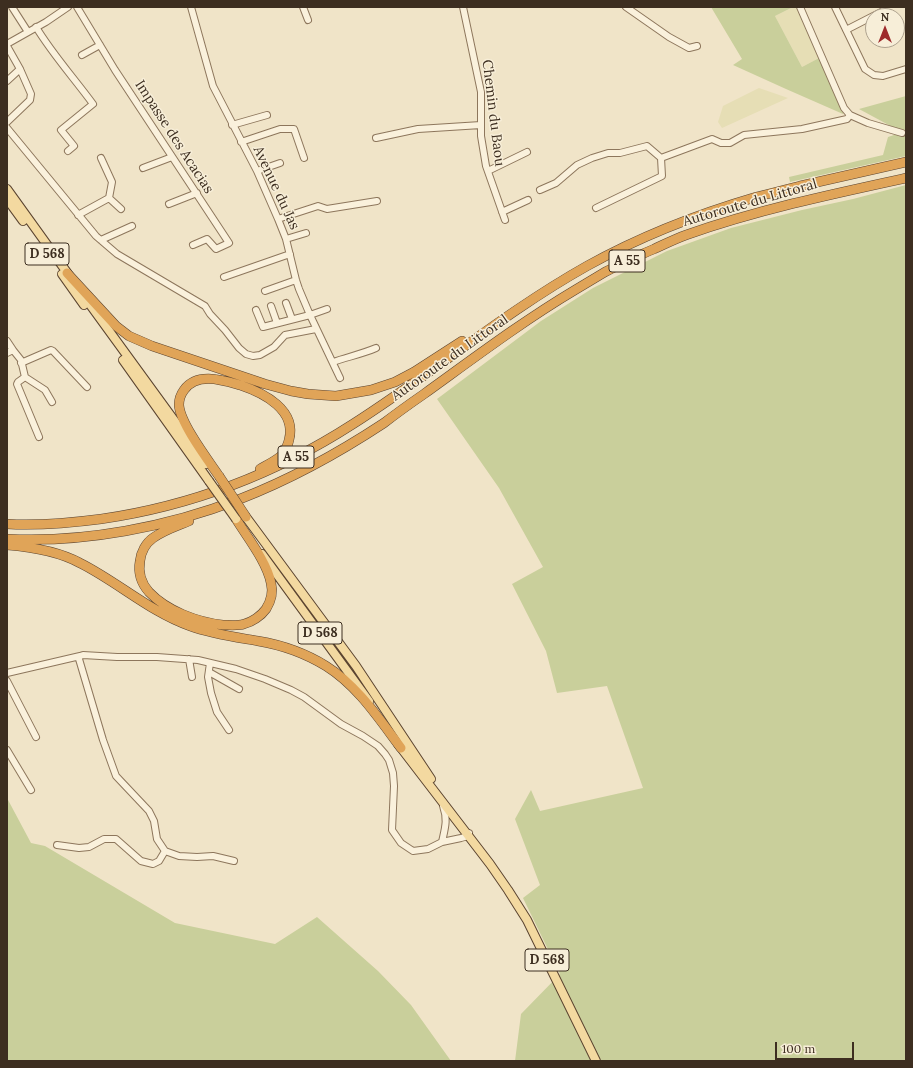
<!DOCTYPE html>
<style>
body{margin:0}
#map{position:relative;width:913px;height:1068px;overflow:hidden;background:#f0e4c8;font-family:Lora,serif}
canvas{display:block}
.frame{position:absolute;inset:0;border:8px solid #3d2e20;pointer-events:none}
.north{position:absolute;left:865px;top:8px;width:40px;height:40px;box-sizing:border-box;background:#f7eed8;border:1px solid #ada18e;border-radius:50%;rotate:0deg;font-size:11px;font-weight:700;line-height:16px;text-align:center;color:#3d2e20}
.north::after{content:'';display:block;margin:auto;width:14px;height:18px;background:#9e2a2b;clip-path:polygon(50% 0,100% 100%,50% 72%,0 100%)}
.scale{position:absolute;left:775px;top:1042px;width:79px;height:18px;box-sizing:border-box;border:2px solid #3d2e20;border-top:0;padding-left:5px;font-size:12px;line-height:14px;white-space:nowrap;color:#3d2e20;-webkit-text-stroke:3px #f7eed8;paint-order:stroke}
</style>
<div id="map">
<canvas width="913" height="1068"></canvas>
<div class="frame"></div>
<div class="north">N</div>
<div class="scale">100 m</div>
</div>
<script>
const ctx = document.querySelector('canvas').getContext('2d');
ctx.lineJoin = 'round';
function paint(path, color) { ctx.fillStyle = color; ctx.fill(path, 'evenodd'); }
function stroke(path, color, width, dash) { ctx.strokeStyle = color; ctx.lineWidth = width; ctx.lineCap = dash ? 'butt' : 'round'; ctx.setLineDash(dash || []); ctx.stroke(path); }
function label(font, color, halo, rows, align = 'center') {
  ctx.font = font + ' Lora,serif'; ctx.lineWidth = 3; ctx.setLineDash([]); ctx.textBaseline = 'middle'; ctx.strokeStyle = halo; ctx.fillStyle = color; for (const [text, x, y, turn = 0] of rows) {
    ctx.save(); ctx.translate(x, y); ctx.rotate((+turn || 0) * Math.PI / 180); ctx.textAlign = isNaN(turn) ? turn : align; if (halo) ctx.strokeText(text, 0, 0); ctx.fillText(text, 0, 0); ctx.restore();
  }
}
const farmland = new Path2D(`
 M793 7H797L819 58 802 67 775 16Z
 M759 88 788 98 722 128 718 122 723 106Z`);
const green = new Path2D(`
 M711 7H793L775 16 802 67 819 58 844 112 843 114 786 89 733 65 742 59Z
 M906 96V156L790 182 789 177 883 155 888 137 897 134 898 130 859 109Z
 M906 185V1061H515L521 1014 560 974 523 898 540 885 515 819 531 790 540 811 643 788 607 686 557 693 546 651 512 584 543 567 499 488 437 399 541 321 593 288 667 251 731 228 802 210 853 199Z
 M7 798 31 843 45 846 175 923 275 944 317 917 378 971 411 1005 451 1061H7Z`);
const minor = new Path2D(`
 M12 7 28 32
 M77 7 115 70 229 243 216 249 207 239 193 245
 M191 7 213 86 257 171 278 219 286 239 296 280 299 289 310 315 340 378
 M303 7 308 20
 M463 7 481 92V136L486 166 505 220
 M626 7 669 37 689 48 697 46
 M800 7 844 108 850 115 868 123 902 133
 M835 7 865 69 874 75 883 76 906 69
 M36 27C53 55 74 78 93 104L61 130 74 146 68 151
 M846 30 883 11
 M7 44 46 22 68 7
 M7 46 20 69 31 94 30 100 7 122
 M82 55 100 45
 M7 81 20 69
 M232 125 267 115
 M7 128 96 236 117 254 205 306 210 314 225 330 239 348 246 354 253 356 260 355 274 347 285 335 316 329
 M376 138 418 129 481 125
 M241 142 280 129H294L304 158
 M143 168 172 157
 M257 171 280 163
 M488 171 527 152
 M540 190 556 183 577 165 592 158 608 153H620L647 146 661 158
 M109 198 121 209
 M169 204 197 193
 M596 208 662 176 661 158 712 139 721 143H730L744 135 802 129 847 119 850 115
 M502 212 528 200
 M78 215 109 198 112 182 101 158
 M278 219 318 206 327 209 377 201
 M286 239 306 233
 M101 240 132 226
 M224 277 290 254
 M265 291 296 280
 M286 303 292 319
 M271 306 277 323
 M256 310 263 327 310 315 327 309
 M7 341 13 350 7 353
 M13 350 21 360 25 377
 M333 362C347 357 362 354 376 348
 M21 363 51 350 53 351 87 387
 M25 377 18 382 17 384 39 437
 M25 377 45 390 52 402
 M189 659 192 677
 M210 663 208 677 211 693 217 712 229 730
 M209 672 239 689
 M7 673 80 656
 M7 681 36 737
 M7 750 31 790
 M443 806C448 820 445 828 442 842L461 838 468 836 469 833
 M57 845 79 848 89 847 104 839H116L141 861 153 864 159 861 165 851
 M234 861 213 856 197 857 179 856 165 851 157 839 154 821 149 811 116 776 103 740 79 659 80 656 83 655 117 657H157L198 660 236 669 265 679 291 690 304 697 341 724 363 736 378 746 385 754 389 760 393 773 394 786 392 830 401 843 413 851 428 849 442 842`);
const major = new Path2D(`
 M7 189 71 278
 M7 199 23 221
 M62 274 84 305
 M83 295 206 464
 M123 360 209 481
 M246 517 356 666 431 779
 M262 554 369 701
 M398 744 490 864 508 890 527 920 596 1061`);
const highway = new Path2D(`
 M67 273 116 326 129 336 152 346 265 384 291 391 308 394 336 396 371 390 395 382 414 372 462 341
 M219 476C208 460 180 423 179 405 179 400 181 394 184 390 197 372 222 380 240 385 264 393 297 410 289 440 288 445 285 451 281 456 275 461 267 465 260 469
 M189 521C177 526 164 530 153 538 146 543 141 552 140 561 138 572 141 583 149 592 167 611 197 622 223 625 229 625 238 626 244 624 252 622 261 616 266 609 271 601 273 591 271 583 267 562 247 537 236 519
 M7 524C38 526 70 523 101 519 191 506 277 473 353 424 433 373 505 312 587 266 641 236 698 214 756 197 771 193 785 190 800 186 835 178 871 170 906 162
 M7 539C84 543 168 527 240 499 289 480 340 452 384 423 397 413 411 403 424 394 474 358 523 321 575 290 585 284 595 278 605 272 621 264 637 256 654 249 665 244 675 239 686 235 757 210 832 194 906 178
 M7 545C32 547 58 551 80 563 118 582 150 612 190 626 212 634 235 637 258 641 282 645 305 653 326 666 358 686 379 719 401 748`);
const majorBridge = new Path2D(`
 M209 481 236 519`);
const highwayBridge = new Path2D(`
 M219 476 246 517`);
const shields = [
 [47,254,44],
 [627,261,36],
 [296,457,36],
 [320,633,44],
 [547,960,44]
];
const shieldNames = [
 ["D 568",47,254],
 ["A 55",627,261],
 ["A 55",296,457],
 ["D 568",320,633],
 ["D 568",547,960]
];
const streetNames = [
 ["Chemin du Baou",493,113,83],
 ["Impasse des Acacias",174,137,57],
 ["Avenue du Jas",276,188,65],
 ["Autoroute du Littoral",750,203,-16],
 ["Autoroute du Littoral",450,358,-35]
];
paint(farmland, '#e6deb5');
paint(green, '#c9cf9b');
stroke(minor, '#8d765c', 8);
stroke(major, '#5b4430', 10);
stroke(highway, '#5b4430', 10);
stroke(minor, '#faf1dc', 6);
stroke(major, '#f3d9a0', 8);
stroke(highway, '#e0a458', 9);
stroke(majorBridge, '#5b4430', 10, []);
stroke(highwayBridge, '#5b4430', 10, []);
stroke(majorBridge, '#f3d9a0', 8);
stroke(highwayBridge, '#e0a458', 9);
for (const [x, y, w] of shields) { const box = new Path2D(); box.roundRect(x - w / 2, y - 11, w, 22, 3); ctx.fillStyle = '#f7eed8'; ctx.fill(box); stroke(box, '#3d2e20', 1); }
label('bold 13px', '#3d2e20', null, shieldNames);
label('14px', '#3d2e20', '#f7eed8', streetNames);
</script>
